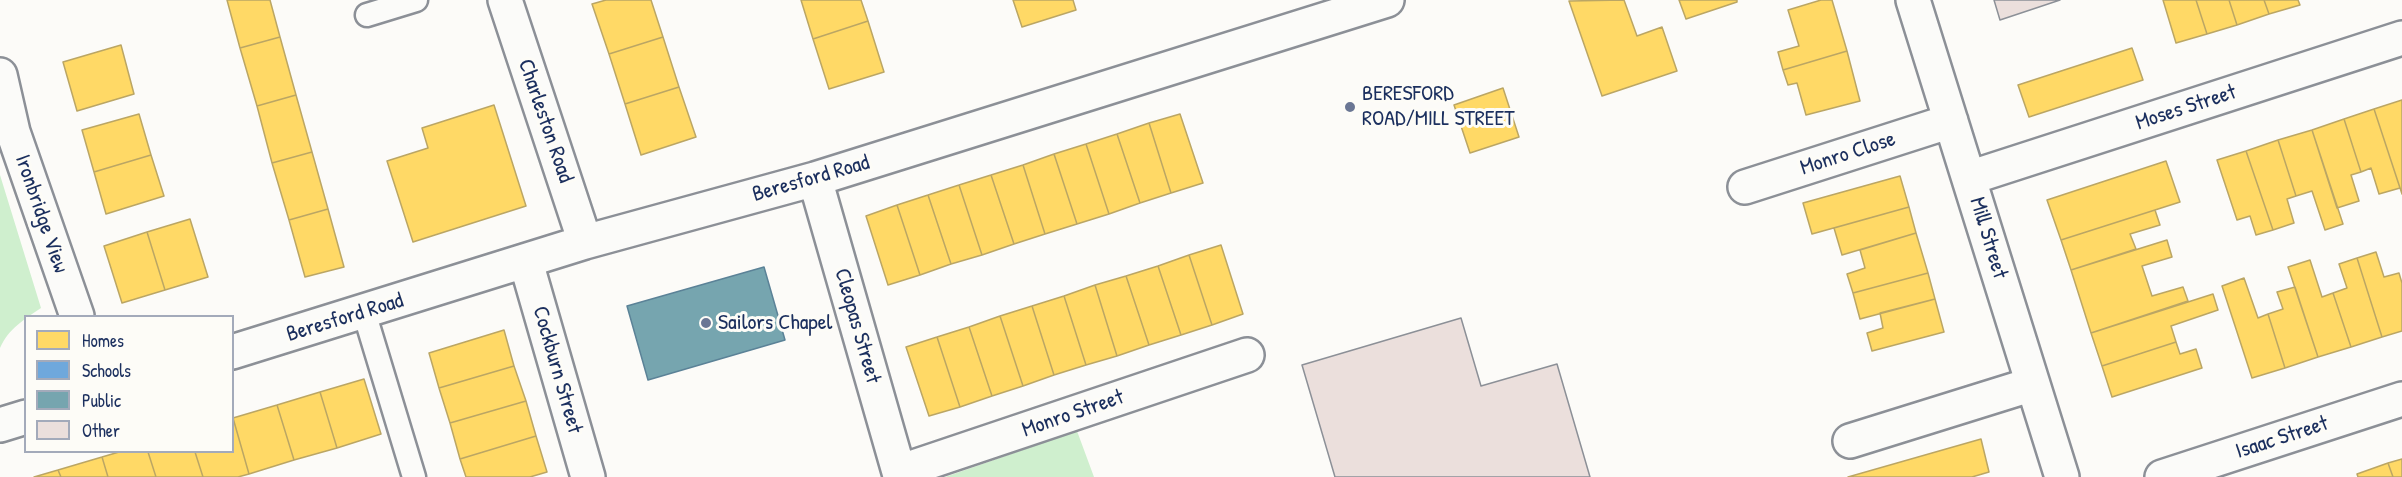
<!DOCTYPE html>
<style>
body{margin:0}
#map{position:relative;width:2402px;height:477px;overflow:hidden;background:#fcfbf8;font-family:"Patrick Hand",sans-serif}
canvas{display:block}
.legend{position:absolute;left:24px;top:315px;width:210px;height:138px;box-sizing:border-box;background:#fdfcf7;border:2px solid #a3aaba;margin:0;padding:8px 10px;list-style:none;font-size:18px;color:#1b2f5e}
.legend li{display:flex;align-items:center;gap:12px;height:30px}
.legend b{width:30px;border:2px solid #a3aaba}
</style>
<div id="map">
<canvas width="2402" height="477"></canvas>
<ul class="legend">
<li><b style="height:16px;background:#ffd966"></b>Homes</li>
<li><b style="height:16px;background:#6fa8dc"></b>Schools</li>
<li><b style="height:16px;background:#76a5af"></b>Public</li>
<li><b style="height:16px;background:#ebdfdc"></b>Other</li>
</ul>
</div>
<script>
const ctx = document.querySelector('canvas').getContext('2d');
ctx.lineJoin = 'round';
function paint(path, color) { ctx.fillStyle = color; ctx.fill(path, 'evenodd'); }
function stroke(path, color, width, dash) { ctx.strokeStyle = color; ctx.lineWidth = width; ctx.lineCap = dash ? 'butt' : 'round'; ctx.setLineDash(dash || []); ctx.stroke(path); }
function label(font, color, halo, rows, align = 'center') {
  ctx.font = font + ' "Patrick Hand",sans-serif'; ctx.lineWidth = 6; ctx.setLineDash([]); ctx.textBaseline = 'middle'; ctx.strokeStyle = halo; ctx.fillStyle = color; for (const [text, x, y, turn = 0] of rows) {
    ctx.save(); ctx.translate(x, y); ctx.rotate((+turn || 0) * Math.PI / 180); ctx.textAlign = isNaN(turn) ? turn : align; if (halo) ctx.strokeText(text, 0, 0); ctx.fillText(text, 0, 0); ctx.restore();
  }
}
const green = new Path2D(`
 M0 175 41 308C25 319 9 328 0 348Z
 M1077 431 1094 477H945Z`);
const homes = new Path2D(`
 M227 0H270L280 37 240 48Z
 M606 0H651L663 37 609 54 592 4Z
 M801 0H861L868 21 813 39Z
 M1013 0H1073L1076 10 1022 27Z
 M1624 0 1637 36 1662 27 1677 71 1602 96 1569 1Z
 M1679 0H1737V2L1686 19Z
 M1821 0H1832L1847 51 1783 70 1778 52 1799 46 1788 10Z
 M2163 0H2196L2207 34 2176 43Z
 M2196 0H2229L2237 25 2207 34Z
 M2229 0H2264L2269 14 2237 25Z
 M2264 0H2298L2300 5 2269 14Z
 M868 21 884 72 829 89 813 39Z
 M280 37 296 95 257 106 240 48Z
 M663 37 679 87 625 104 609 54Z
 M121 45 134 94 77 111 63 62Z
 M2132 48 2143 80 2029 117 2018 85Z
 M1847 51 1860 101 1806 115 1797 83 1788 85 1783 70Z
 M679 87 696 137 641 155 625 104Z
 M1503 88 1519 137 1470 153 1454 105Z
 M296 95 312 152 272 163 257 106Z
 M2402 100V194L2374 109Z
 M494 105 526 206 413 242 387 161 428 148 422 128Z
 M2374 109 2400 188 2379 194 2371 168 2361 172 2344 119Z
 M139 114 151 155 94 172 82 130Z
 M1180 114 1203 183 1171 193 1149 123Z
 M2344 119 2361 172 2351 175 2359 201 2337 208 2312 130Z
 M1149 123 1171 193 1140 203 1117 134Z
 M2312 130 2343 224 2325 230 2312 191 2296 196 2278 140Z
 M1117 134 1140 203 1109 214 1086 144Z
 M2278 140 2296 196 2287 199 2294 223 2273 230 2246 151Z
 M1086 144 1109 214 1077 224 1054 154Z
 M2246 151 2273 230 2256 235 2250 216 2237 220 2217 160Z
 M312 152 328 209 289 220 272 163Z
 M1054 154 1077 224 1045 234 1023 165Z
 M151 155 164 196 106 214 94 172Z
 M2166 161 2180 202 2061 240 2047 200Z
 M1023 165 1045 234 1014 244 991 175Z
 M991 175 1014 244 982 255 959 185Z
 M1900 176 1909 207 1812 234 1803 203Z
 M959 185 982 255 951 264 928 195Z
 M928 195 951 264 920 275 897 205Z
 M897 205 920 275 888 285 866 216Z
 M1909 207 1916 233 1842 255 1834 228Z
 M328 209 344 267 305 277 289 220Z
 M2155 210 2160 225 2130 234 2136 249 2071 270 2061 240Z
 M190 219 208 277 165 290 147 232Z
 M147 232 165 290 122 303 104 246Z
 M1916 233 1928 273 1853 293 1847 274 1865 268 1860 250Z
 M2167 240 2172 257 2142 266 2152 296 2183 287 2188 301 2091 333 2071 270Z
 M1221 245 1243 314 1212 325 1189 255Z
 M2376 252 2384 277 2399 273 2402 283V331L2382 337 2357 258Z
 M1189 255 1212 325 1181 335 1158 266Z
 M2357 258 2382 337 2351 347 2333 293 2347 288 2339 264Z
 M2310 260 2322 297 2333 293 2351 347 2318 357 2288 267Z
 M1158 266 1181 335 1149 345 1126 276Z
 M1928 273 1935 299 1860 319 1853 293Z
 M1126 276 1149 345 1117 356 1095 285Z
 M2244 278 2258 318 2268 314 2285 368 2252 378 2222 286Z
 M1095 285 1117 356 1086 365 1064 296Z
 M2295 287 2318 357 2285 368 2268 314 2283 309 2277 292Z
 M2213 294 2218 310 2171 326 2176 342 2102 366 2091 333Z
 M1064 296 1086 365 1054 375 1032 306Z
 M1935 299 1944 332 1872 351 1867 333 1883 328 1880 313Z
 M1032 306 1054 375 1023 386 1000 316Z
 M1000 316 1023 386 992 396 969 327Z
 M969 327 992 396 960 407 937 337Z
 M504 330 514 366 439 388 429 353Z
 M937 337 960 407 929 416 906 347Z
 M2176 342 2180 354 2196 349 2202 368 2112 397 2102 366Z
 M514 366 526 401 450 423 439 388Z
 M364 379 381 434 337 448 320 392Z
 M320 392 337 448 294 460 277 405Z
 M526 401 536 436 460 459 450 423Z
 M277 405 294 460 249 474 233 418Z
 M233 418 249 474 238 477H203L195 452H232Z
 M536 436 547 472 530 477H466L460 459Z
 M1981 439 1989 472 1972 477H1848Z
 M119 452H148L156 477H108L102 457Z
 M148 452H195L203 477H156Z
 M102 457 108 477H61L58 470Z
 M2402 459V477H2393L2388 463Z
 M2388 463 2393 477H2358L2357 474Z
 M58 470 61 477H34Z`);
const schools = new Path2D(`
 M1457 334 1477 396 1549 375 1580 477H1340L1309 379Z`);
const public = new Path2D(`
 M764 267 785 340 648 380 627 306Z`);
const building = new Path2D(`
 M1994 0H2060L2000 20Z
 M1461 318 1481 386 1557 364 1590 477H1335L1302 365Z`);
const lane = new Path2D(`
 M367 15 416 0
 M364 312 414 477`);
const street = new Path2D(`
 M505 0 585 242
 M1913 0 2062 477
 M0 75 13 132 77 316
 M1969 178 2402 38
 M815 179 899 472 1247 355
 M1745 187 1951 121
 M526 262 588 477
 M232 352 585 242 815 179 1387 0
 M0 425 26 417
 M1850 441 2033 384
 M2162 477 2402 399`);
const markers = [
 [1350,107,6,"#6a7694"],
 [706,323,6,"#6a7694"]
];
const poiNames = [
 ["BERESFORD",1362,94],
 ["ROAD/MILL STREET",1362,119],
 ["Sailors Chapel",718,323]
];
const streetNames = [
 ["Moses Street",2186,108,-18],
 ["Charleston Road",545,121,71],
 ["Monro Close",1848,154,-18],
 ["Beresford Road",811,179,-16],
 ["Ironbridge View",41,214,71],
 ["Mill Street",1988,238,73],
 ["Beresford Road",345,318,-17],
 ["Cleopas Street",857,326,74],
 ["Cockburn Street",557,370,74],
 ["Monro Street",1073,414,-19],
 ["Isaac Street",2282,438,-18]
];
paint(green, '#cfefce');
paint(homes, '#ffd966');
stroke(homes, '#bba664', 1.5);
paint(schools, '#6fa8dc');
stroke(schools, '#5684b6', 1.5);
paint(public, '#76a5af');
stroke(public, '#5b8297', 1.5);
paint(building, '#ebdfdc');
stroke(building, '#8c9097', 1.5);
stroke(lane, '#8c9097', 27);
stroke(street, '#8c9097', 38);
stroke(lane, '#fbfbf9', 22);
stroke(street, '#fbfbf9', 33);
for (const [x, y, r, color] of markers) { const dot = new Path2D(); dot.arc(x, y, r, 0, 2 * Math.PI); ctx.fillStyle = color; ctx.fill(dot); stroke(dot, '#fdfcf7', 2); }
label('22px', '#1b2f5e', '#fdfcf7', poiNames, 'left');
label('22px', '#1b2f5e', '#fdfcf7', streetNames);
</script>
